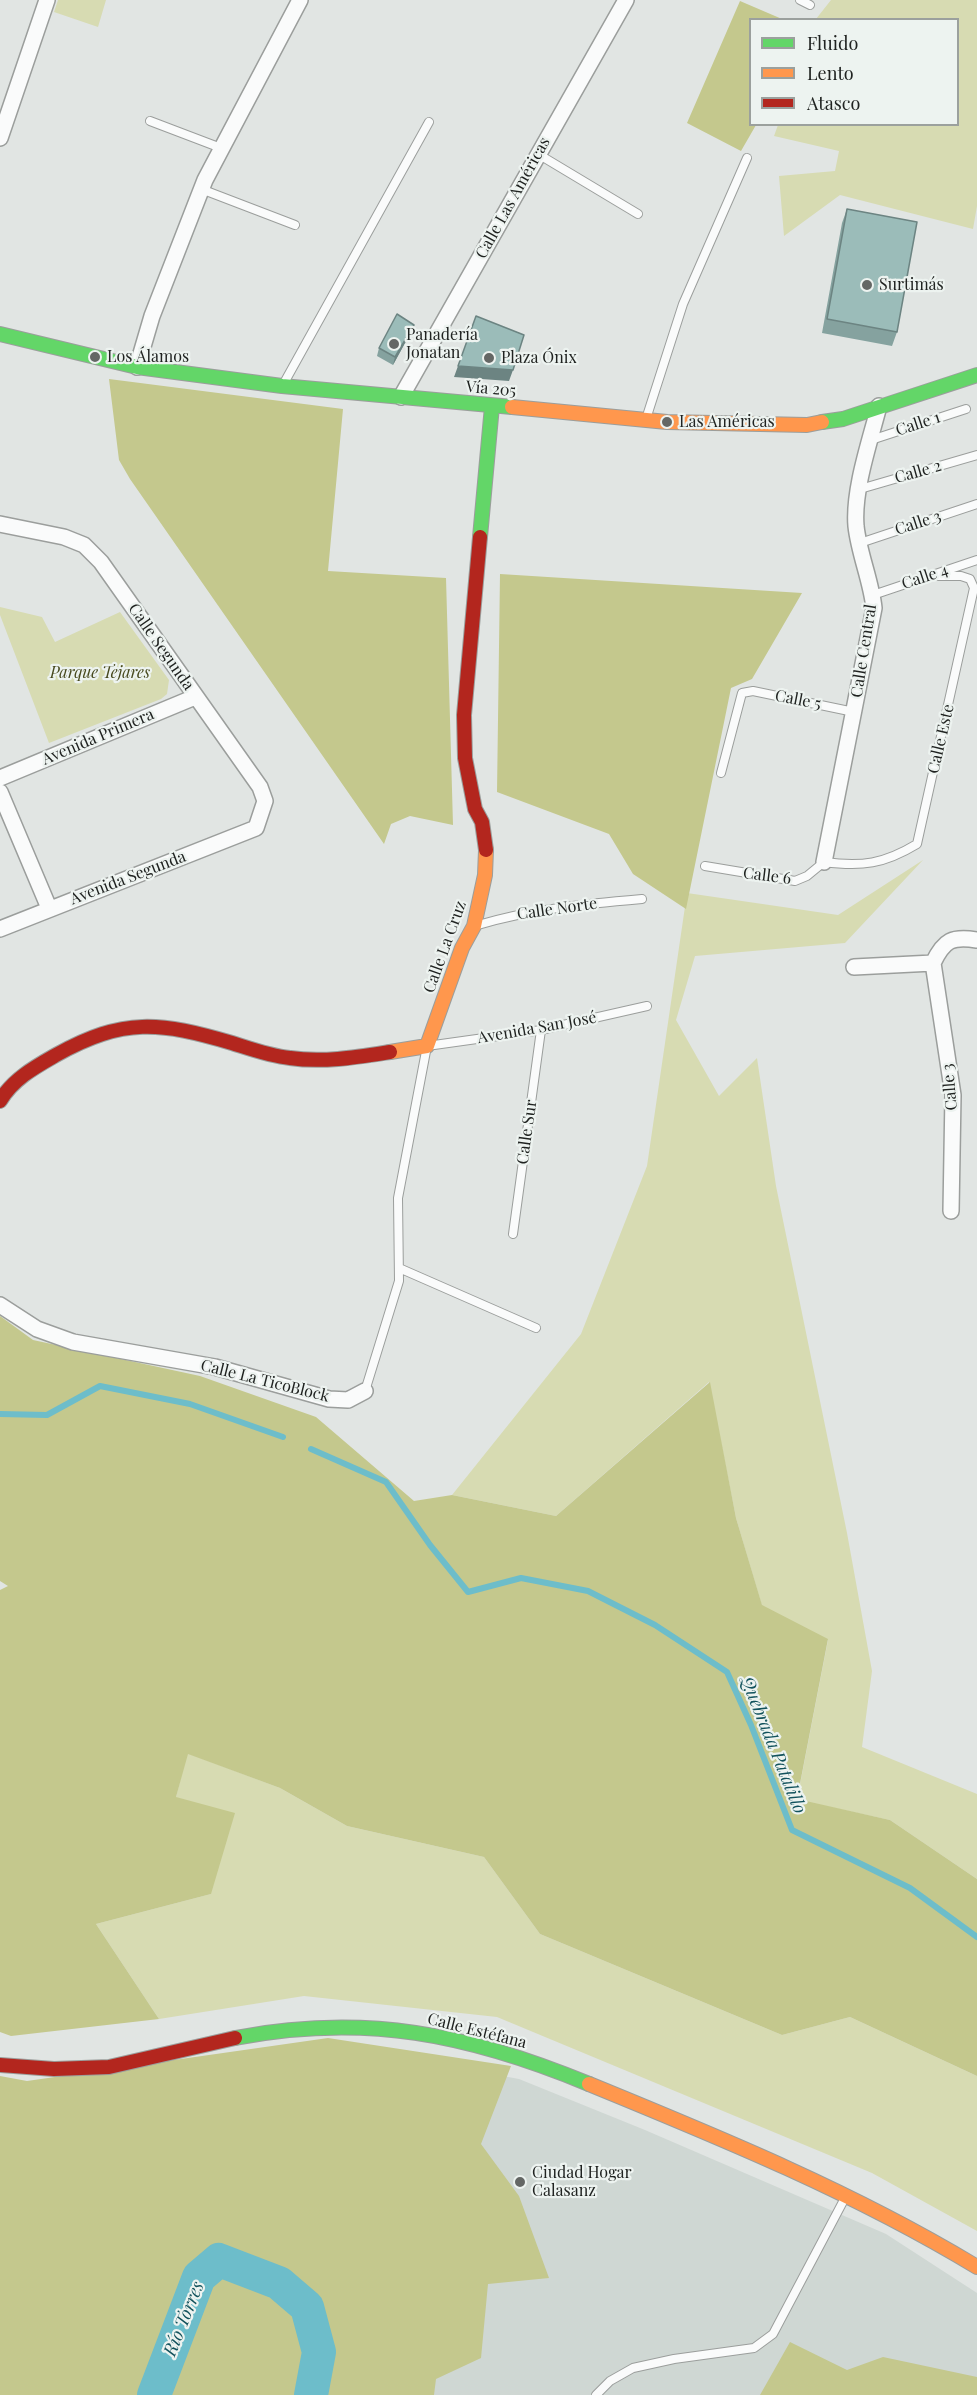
<!DOCTYPE html>
<meta charset="utf-8">
<style>
body{margin:0}
#map{position:relative;width:977px;height:2395px;overflow:hidden;background:#e1e5e3;font-family:"Playfair Display",serif}
canvas{display:block}
.legend{position:absolute;left:749px;top:18px;width:210px;height:108px;box-sizing:border-box;background:#edf3f0;border:2px solid #9ba09d;margin:0;padding:8px 10px;list-style:none;font-size:18px;color:#202321}
.legend li{display:flex;align-items:center;gap:12px;height:30px}
.legend b{width:30px;border:2px solid #9ba09d}
</style>
<div id="map">
<canvas width="977" height="2395"></canvas>
<ul class="legend">
<li><b style="height:8px;background:#63d668"></b>Fluido</li>
<li><b style="height:8px;background:#ff974d"></b>Lento</li>
<li><b style="height:8px;background:#b3261e"></b>Atasco</li>
</ul>
</div>
<script>
const ctx = document.querySelector('canvas').getContext('2d');
ctx.lineJoin = 'round';
function paint(path, color) { ctx.fillStyle = color; ctx.fill(path, 'evenodd'); }
function stroke(path, color, width, dash) { ctx.strokeStyle = color; ctx.lineWidth = width; ctx.lineCap = dash ? 'butt' : 'round'; ctx.setLineDash(dash || []); ctx.stroke(path); }
function label(font, color, halo, rows, align = 'center') {
  ctx.font = font + ' "Playfair Display",serif'; ctx.lineWidth = 4.5; ctx.setLineDash([]); ctx.textBaseline = 'middle'; ctx.strokeStyle = halo; ctx.fillStyle = color; for (const [text, x, y, turn = 0] of rows) {
    ctx.save(); ctx.translate(x, y); ctx.rotate((+turn || 0) * Math.PI / 180); ctx.textAlign = isNaN(turn) ? turn : align; if (halo) ctx.strokeText(text, 0, 0); ctx.fillText(text, 0, 0); ctx.restore();
  }
}
const built = new Path2D(`
 M399 2057 519 2079 645 2130 886 2234 977 2293V2395H194Z`);
const green = new Path2D(`
 M58 0H106L98 27 54 12Z
 M831 0H977V206L973 229 840 195 784 236 779 176 835 171 839 151 774 136 778 125 958 124V20L816 19Z
 M0 607 42 617 55 642 120 612 169 680 167 694 161 699 49 743 0 615Z
 M923 860 845 943 695 956 676 1020 719 1096 757 1058 776 1186 847 1533 872 1671 862 1747 977 1794V1879L890 1820 797 1800 828 1640 762 1606 736 1518 709 1382 556 1516 452 1495 581 1334 647 1166 687 893 838 915Z
 M187 1753 280 1788 347 1826 484 1857 540 1934 782 2035 850 2017 977 2076V2231L872 2173 497 2017 304 1996 159 2019 96 1924 211 1894 176 1797Z`);
const forest = new Path2D(`
 M740 1 782 19 750 20V124L756 125 741 151 687 123Z
 M109 379 343 409 328 571 446 578 453 825 410 816 391 824 384 844 130 479 119 460Z
 M500 574 802 593 752 679 731 688 686 909 633 874 609 834 497 792Z
 M0 1316 33 1340 200 1376 316 1417 414 1501 452 1495 556 1516 710 1382 736 1518 762 1605 828 1639 797 1799 890 1820 977 1879V2076L850 2017 782 2035 540 1934 484 1857 347 1826 280 1788 188 1754 176 1797 235 1813 211 1894 96 1924 159 2019 11 2036 0 2032V1590L8 1586 0 1581Z
 M328 2038 511 2066 481 2144 519 2196 549 2278 488 2284 481 2358 436 2379 434 2395H0V2076L27 2081Z
 M790 2342 847 2370 883 2357 977 2377V2395H760Z`);
const stream = new Path2D(`
 M0 1414 47 1415 100 1386 190 1404 283 1437
 M311 1449 386 1482 430 1545 468 1592 521 1578 588 1591 655 1625 727 1672 751 1725 792 1830 910 1888 977 1937`);
const river = new Path2D(`
 M154 2395 199 2277 219 2260 279 2283 307 2307 319 2352 311 2395`);
const lane = new Path2D(`
 M800 0 810 5
 M150 121 221 148
 M538 154 638 214
 M201 189 295 225
 M284 383 429 122
 M646 419 683 304 747 158
 M871 440 966 409
 M860 489 977 455
 M860 543 977 504
 M873 595 977 560
 M721 773 742 693 753 691 854 712
 M705 866 795 881 807 876 824 862C862 867 884 864 917 844L974 588 970 579 961 576H929
 M478 925C532 909 585 904 642 899
 M513 1234 541 1030
 M399 1268 536 1328
 M365 1391 399 1281 398 1198 427 1046 541 1030 647 1006
 M596 2395 610 2381 633 2368 674 2359 754 2348 773 2334 846 2196`);
const street = new Path2D(`
 M0 138 47 0
 M137 367 152 316 205 180 300 0
 M401 397 626 0
 M0 524 64 537 84 545 101 562 260 787 265 801 256 828 0 929
 M0 778 195 697
 M0 792 49 908
 M824 862 874 608C871 580 859 554 856 526 853 490 870 441 879 406
 M933 963 953 1095 951 1211
 M854 967 933 963C944 940 952 936 977 940
 M0 1305 37 1329 73 1342 215 1367 329 1399 348 1400 365 1391`);
const fast = new Path2D(`
 M0 334 137 367 282 386 512 407
 M822 422 843 419 977 375
 M480 537 492 406
 M235 2038C365 2013 468 2034 589 2084`);
const slow = new Path2D(`
 M512 407 667 422 807 425 822 422
 M390 1052 427 1046 462 948 474 926 485 875 486 850
 M589 2084C721 2138 855 2193 977 2267`);
const jam = new Path2D(`
 M480 537 464 715 465 758 475 809 482 822 486 850
 M0 1101C13 1079 35 1067 56 1055 124 1017 160 1022 232 1043 251 1049 270 1056 290 1058 323 1063 358 1057 390 1052
 M0 2065 54 2069 109 2067 235 2038`);
const wall = new Path2D(`
 M847 209 897 332 892 346 822 333 842 223Z
 M414 325 411 332 393 365 377 356 379 348Z`);
const shadedWall = new Path2D(`
 M414 325 411 332 393 365 395 357Z
 M458 366 513 370 509 381 454 377Z`);
const building = new Path2D(`
 M847 209 917 222 897 332 827 319Z
 M397 314 414 325 395 357 379 348Z
 M476 316 524 335 513 370 458 366Z`);
const markers = [
 [867,285,6,"#646765"],
 [394,344,6,"#646765"],
 [95,357,6,"#646765"],
 [489,358,6,"#646765"],
 [667,422,6,"#646765"],
 [520,2182,6,"#646765"]
];
const streetNames = [
 ["Calle Las Américas",513,198,-61],
 ["Vía 205",491,389,5],
 ["Calle 1",918,424,-18],
 ["Calle 2",918,472,-16],
 ["Calle 3",918,523,-18],
 ["Calle 4",925,577,-18],
 ["Calle Segunda",161,647,55],
 ["Calle Central",864,651,-81],
 ["Calle 5",798,700,11],
 ["Avenida Primera",98,737,-23],
 ["Calle Este",941,739,-77],
 ["Calle 6",767,876,7],
 ["Avenida Segunda",128,878,-21],
 ["Calle Norte",557,909,-8],
 ["Calle La Cruz",445,947,-70],
 ["Avenida San José",537,1028,-10],
 ["Calle 3",950,1087,-95],
 ["Calle Sur",527,1132,-82],
 ["Calle La TicoBlock",265,1381,14],
 ["Calle Estéfana",477,2031,14]
];
const poiNames = [
 ["Surtimás",879,285],
 ["Panadería",406,335],
 ["Jonatan",406,353],
 ["Los Álamos",107,357],
 ["Plaza Ónix",501,358],
 ["Las Américas",679,422],
 ["Ciudad Hogar",532,2173],
 ["Calasanz",532,2191]
];
const parkNames = [
 ["Parque Tejares",100,673]
];
const waterNames = [
 ["Quebrada Patalillo",773,1745,68],
 ["Río Torres",184,2319,-68]
];
paint(built, '#cfd7d3');
paint(green, '#d7dbb2');
paint(forest, '#c4c88d');
stroke(stream, '#6dbdca', 6);
stroke(river, '#6dbdca', 34);
stroke(lane, '#9b9e9c', 10);
stroke(street, '#9b9e9c', 18);
stroke(fast, '#9b9e9c', 16);
stroke(slow, '#9b9e9c', 16);
stroke(jam, '#9b9e9c', 16);
stroke(lane, '#fafbfb', 8);
stroke(street, '#fafbfb', 15);
stroke(fast, '#63d668', 14);
stroke(slow, '#ff974d', 14);
stroke(jam, '#b3261e', 14);
paint(wall, '#85a29f');
paint(shadedWall, '#6c8482');
paint(building, '#9bbcb9');
stroke(building, '#6c8482', 1.5);
for (const [x, y, r, color] of markers) { const dot = new Path2D(); dot.arc(x, y, r, 0, 2 * Math.PI); ctx.fillStyle = color; ctx.fill(dot); stroke(dot, '#edf3f0', 2); }
label('16px', '#202321', '#edf3f0', streetNames);
label('16px', '#202321', '#edf3f0', poiNames, 'left');
label('italic 16px', '#47491e', '#edf3f0', parkNames);
label('italic 18px', '#12525c', '#edf3f0', waterNames);
</script>
